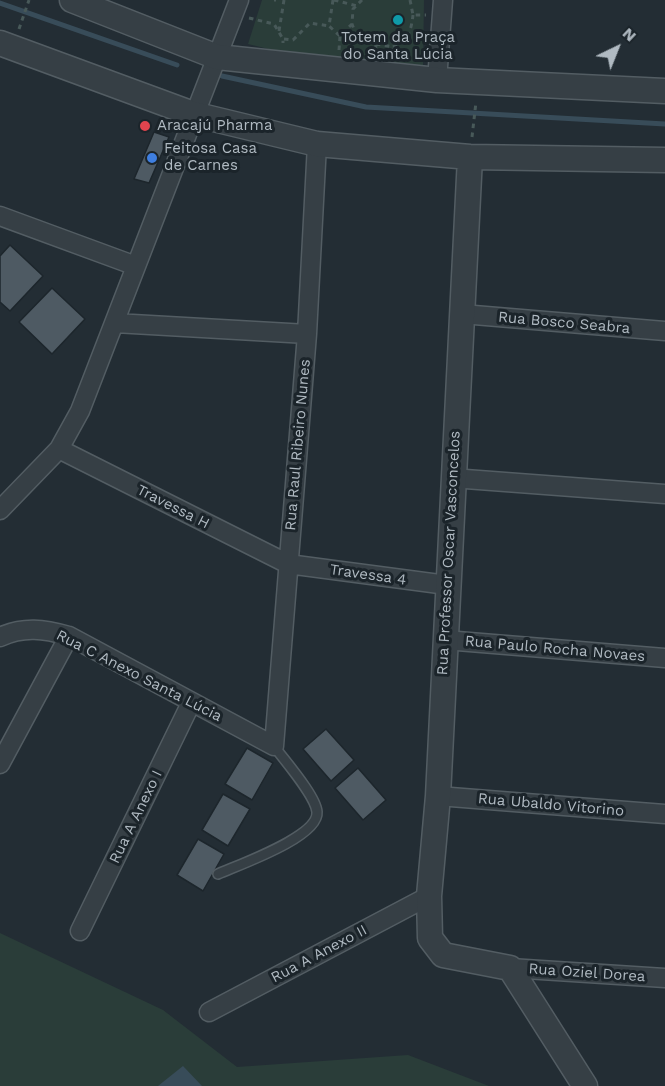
<!DOCTYPE html>
<meta charset="utf-8">
<style>
body{margin:0}
#map{position:relative;width:665px;height:1086px;overflow:hidden;background:#232d34;font-family:"Work Sans",sans-serif}
canvas{display:block}
.north{position:absolute;left:587px;top:18px;width:60px;height:60px;-webkit-text-stroke:4px #1b242a;paint-order:stroke;rotate:43deg;font-size:16px;font-weight:700;line-height:24px;text-align:center;color:#b0bac2}
.north::after{content:'';display:block;margin:auto;width:21px;height:27px;background:#b0bac2;clip-path:polygon(50% 0,100% 100%,50% 72%,0 100%)}
</style>
<div id="map">
<canvas width="665" height="1086"></canvas>
<div class="north">N</div>
</div>
<script>
const ctx = document.querySelector('canvas').getContext('2d');
ctx.lineJoin = 'round';
function paint(path, color) { ctx.fillStyle = color; ctx.fill(path, 'evenodd'); }
function stroke(path, color, width, dash) { ctx.strokeStyle = color; ctx.lineWidth = width; ctx.lineCap = dash ? 'butt' : 'round'; ctx.setLineDash(dash || []); ctx.stroke(path); }
function label(font, color, halo, rows, align = 'center') {
  ctx.font = font + ' "Work Sans",sans-serif'; ctx.lineWidth = 6; ctx.setLineDash([]); ctx.textBaseline = 'middle'; ctx.strokeStyle = halo; ctx.fillStyle = color; for (const [text, x, y, turn = 0] of rows) {
    ctx.save(); ctx.translate(x, y); ctx.rotate((+turn || 0) * Math.PI / 180); ctx.textAlign = isNaN(turn) ? turn : align; if (halo) ctx.strokeText(text, 0, 0); ctx.fillText(text, 0, 0); ctx.restore();
  }
}
const green = new Path2D(`
 M262 0H424L423 67 293 55 248 44Z
 M0 933 163 1010 237 1067 408 1055 489 1086H0Z`);
const water = new Path2D(`
 M183 1066 202 1086H158Z`);
const stream = new Path2D(`
 M0 3 177 65
 M222 76 366 107 665 124`);
const building = new Path2D(`
 M154 132 169 137 149 183 134 179Z
 M10 245 43 276 10 311 0 302V256Z
 M52 288 85 319 52 354 19 322Z
 M326 729 354 760 331 781 303 749Z
 M247 748 273 763 252 800 225 784Z
 M358 768 386 800 363 820 335 788Z
 M223 794 250 809 228 846 202 830Z
 M198 839 224 854 203 891 177 875Z`);
const path = new Path2D(`
 M274 0H276
 M333 0 329 26 340 36 352 24
 M334 0 357 6
 M362 0 353 9 352 24 357 37 376 44 375 55
 M410 0 413 15H426
 M249 18 274 24 283 39V43
 M19 29 29 0
 M279 31 284 0
 M284 39 293 40 310 23 329 26
 M376 44 393 47 394 56
 M393 47C408 40 411 32 413 15
 M339 50 340 36 357 37
 M472 137 476 102`);
const service = new Path2D(`
 M218 874C238 865 319 837 317 812 316 796 284 760 274 746`);
const minor = new Path2D(`
 M437 80 443 0
 M0 216 136 266
 M462 314 665 331
 M115 323 307 334
 M59 449 288 564 447 585
 M452 478 665 494
 M0 510 59 449 80 411 239 0
 M0 637C24 626 44 629 69 636L274 746 307 334 317 144
 M445 640 665 658
 M0 764 69 636
 M438 796 665 814
 M80 931 191 703
 M510 968 665 978
 M209 1012 429 896`);
const tertiary = new Path2D(`
 M72 0 217 57 437 80 665 91
 M0 43 193 114 317 144 470 157 665 160
 M470 157 438 796 429 896 430 938 443 955 510 968 585 1086`);
const markers = [
 [398,20,6,"#0f9aa8"],
 [145,126,6,"#e0444e"],
 [152,158,6,"#3f7fe0"]
];
const poiNames = [
 ["Totem da Praça",398,38,"center"],
 ["do Santa Lúcia",398,55,"center"],
 ["Aracajú Pharma",157,126],
 ["Feitosa Casa",164,149],
 ["de Carnes",164,166]
];
const streetNames = [
 ["Rua Bosco Seabra",564,323,5],
 ["Rua Raul Ribeiro Nunes",298,445,-85],
 ["Travessa H",173,507,27],
 ["Rua Professor Oscar Vasconcelos",449,553,-87],
 ["Travessa 4",368,575,8],
 ["Rua Paulo Rocha Novaes",555,649,5],
 ["Rua C Anexo Santa Lúcia",139,676,27],
 ["Rua Ubaldo Vitorino",551,805,5],
 ["Rua A Anexo I",136,817,-64],
 ["Rua A Anexo II",319,954,-28],
 ["Rua Oziel Dorea",587,973,4]
];
paint(green, '#2a3d39');
paint(water, '#384c59');
stroke(stream, '#384c59', 5);
paint(building, '#4e5a63');
stroke(building, '#1d262c', 1.5);
stroke(service, '#535d63', 12);
stroke(minor, '#535d63', 21);
stroke(tertiary, '#535d63', 27);
stroke(path, '#485959', 3, [4.5, 4.5]);
stroke(service, '#363f45', 9);
stroke(minor, '#363f45', 18);
stroke(tertiary, '#363f45', 24);
for (const [x, y, r, color] of markers) { const dot = new Path2D(); dot.arc(x, y, r, 0, 2 * Math.PI); ctx.fillStyle = color; ctx.fill(dot); stroke(dot, '#1b242a', 2); }
label('15px', '#b0bac2', '#1b242a', poiNames, 'left');
label('15px', '#b0bac2', '#1b242a', streetNames);
</script>
